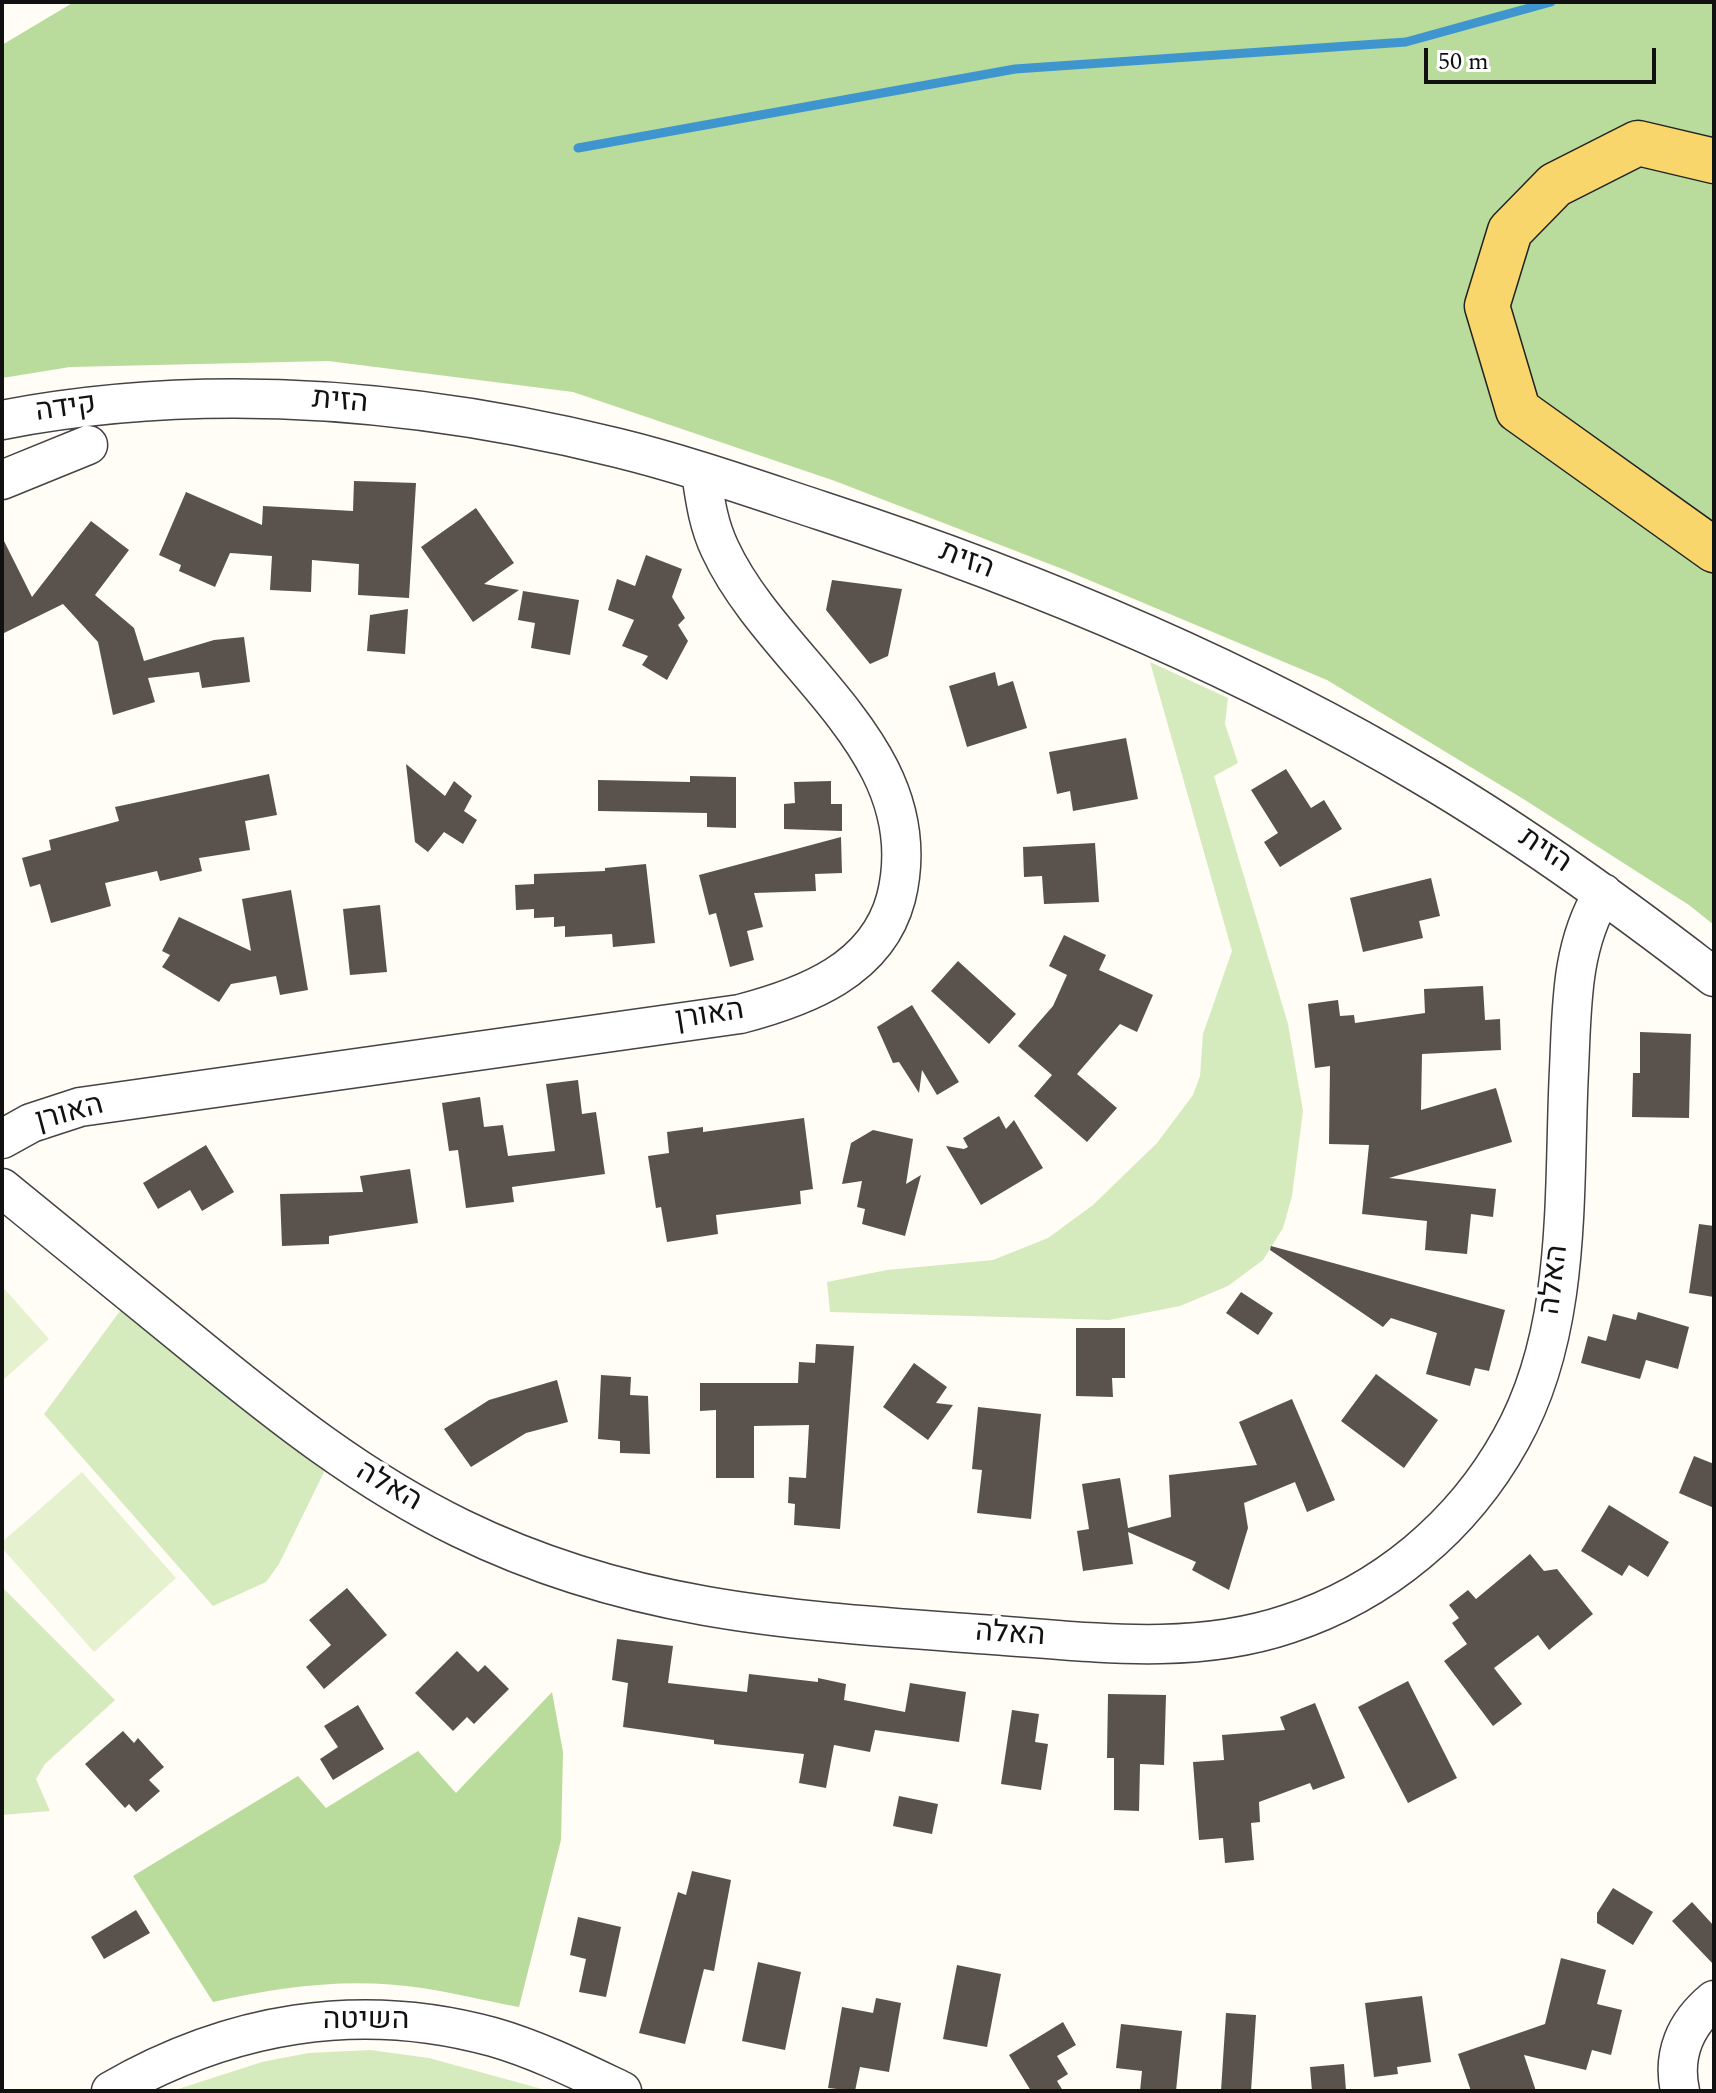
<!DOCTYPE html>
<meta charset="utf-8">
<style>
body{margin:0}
#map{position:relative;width:1716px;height:2093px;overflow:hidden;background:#fffdf5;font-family:Spectral,serif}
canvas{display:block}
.frame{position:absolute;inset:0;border:4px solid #111;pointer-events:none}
.scale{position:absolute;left:1424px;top:48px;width:232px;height:36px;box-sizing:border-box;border:4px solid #111;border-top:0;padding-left:10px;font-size:24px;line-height:28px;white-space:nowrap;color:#111;-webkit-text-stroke:6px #fff;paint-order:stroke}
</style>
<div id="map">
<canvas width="1716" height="2093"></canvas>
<div class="frame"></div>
<div class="scale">50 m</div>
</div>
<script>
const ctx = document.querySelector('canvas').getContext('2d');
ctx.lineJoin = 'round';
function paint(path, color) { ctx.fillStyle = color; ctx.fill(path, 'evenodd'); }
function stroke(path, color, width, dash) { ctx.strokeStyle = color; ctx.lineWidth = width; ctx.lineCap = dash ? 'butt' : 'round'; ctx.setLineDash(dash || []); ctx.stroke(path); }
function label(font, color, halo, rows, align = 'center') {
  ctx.font = font + ' Spectral,Heebo,serif'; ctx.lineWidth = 8; ctx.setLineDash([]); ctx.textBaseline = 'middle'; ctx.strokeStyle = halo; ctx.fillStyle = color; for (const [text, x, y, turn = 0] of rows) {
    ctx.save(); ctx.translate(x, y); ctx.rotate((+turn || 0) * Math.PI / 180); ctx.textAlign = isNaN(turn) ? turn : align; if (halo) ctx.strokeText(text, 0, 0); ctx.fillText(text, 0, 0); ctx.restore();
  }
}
const green = new Path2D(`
 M1150 662 1228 698 1225 724 1238 763 1214 776 1288 1024 1303 1111 1292 1196 1283 1228 1263 1260 1228 1286 1180 1306 1109 1320 830 1312 827 1282 887 1270 993 1260 1048 1238 1093 1205 1157 1143 1193 1095 1200 1076 1203 1034 1232 951Z
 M123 1307 326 1468 279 1564 266 1582 213 1606 44 1414Z
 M2 1587 115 1700 45 1764 36 1779 50 1811 2 1815Z
 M370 2050 429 2058 549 2091H172L262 2062 308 2053Z`);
const forest = new Path2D(`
 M74 2H1714V925L1689 905 1525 800 1327 680 1065 570 835 481 573 392 328 361 70 367 2 378V45Z
 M552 1692 563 1752 561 1840 519 2007C487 2001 455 1993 422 1988 353 1977 281 1986 213 2002L133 1876 298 1776 326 1808 418 1751 456 1793Z`);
const pitch = new Path2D(`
 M2 1286 49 1339 2 1381Z
 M82 1472 176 1578 94 1652 2 1548V1542Z`);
const stream = new Path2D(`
 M578 148 1015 69 1406 42 1551 2`);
const building = new Path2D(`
 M354 481 416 483 409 598 358 595 359 564 312 560 311 592 270 590 272 556 230 553 215 587 179 571 181 565 159 555 186 492 262 525 263 506 353 511Z
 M476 508 514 563 484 584 519 590 473 622 421 547Z
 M91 521 129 550 95 595 134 628 144 661 214 640 244 637 250 682 202 688 199 672 148 678 155 702 113 715 98 642 63 604 2 634V537L32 597Z
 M646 555 682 569 672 597 685 618 678 625 688 641 667 680 642 665 648 656 622 646 634 620 608 610 617 579 635 586Z
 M832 580 902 589 888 656 870 664 826 610Z
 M523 591 579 600 570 655 531 648 535 623 518 620Z
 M408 609 405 654 367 651 370 615Z
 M995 672 998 686 1013 681 1027 728 967 747 949 686Z
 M1126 738 1138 799 1073 811 1070 791 1057 794 1049 752Z
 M406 764 445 796 454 781 472 796 464 811 477 820 463 844 444 832 428 852 415 842Z
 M1286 769 1311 808 1324 800 1342 829 1280 867 1264 842 1278 833 1251 790Z
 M269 774 277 815 245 821 250 850 199 858 202 871 160 881 157 871 105 883 111 906 51 923 40 884 30 887 22 858 51 850 49 840 119 821 115 807Z
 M690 776 736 777V828L707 827V813L598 811V780L690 782Z
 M831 781V804H842V831L784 829V804L795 803 794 782Z
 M841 837 842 873 815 874 816 891 754 893 763 927 747 931 754 960 730 967 716 913 709 915 699 875Z
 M1095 843 1099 902 1044 904 1042 876 1024 877 1023 847Z
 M646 864 655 943 613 947 612 934 565 937V926L554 927V917L534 918V909L516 910 515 885 534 884V874L605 871V868Z
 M1431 878 1440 916 1419 921 1423 938 1363 952 1350 898Z
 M291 890 308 990 280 995 276 976 231 984 219 1002 162 967 170 955 162 951 179 917 251 951 242 899Z
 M380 905 387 972 350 975 343 909Z
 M1064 935 1106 955 1099 970 1153 995 1137 1032 1120 1024 1077 1074 1117 1108 1087 1142 1034 1096 1052 1075 1018 1046 1053 1006 1067 975 1049 966Z
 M958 961 1016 1014 989 1044 931 991Z
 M1483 986 1485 1020 1500 1019 1501 1050 1422 1054 1421 1110 1496 1088 1512 1142 1389 1178 1496 1189 1493 1217 1471 1214 1467 1254 1425 1250 1427 1221 1362 1214 1369 1145 1329 1144 1330 1066 1315 1068 1308 1004 1338 1000 1340 1016 1354 1015 1355 1023 1425 1013 1424 989Z
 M912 1005 959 1082 937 1095 922 1070 919 1093 899 1062 893 1063 877 1027Z
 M1640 1032 1691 1034 1689 1118 1632 1117 1633 1073H1640Z
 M578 1080 582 1114 596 1112 605 1174 512 1187 514 1202 466 1208 458 1150 449 1151 442 1103 480 1097 484 1127 503 1125 508 1156 555 1151 546 1084Z
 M999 1116 1006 1129 1014 1120 1043 1168 981 1205 946 1146 964 1149 968 1147 963 1138Z
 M804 1118 813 1189 800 1191 801 1204 716 1215 718 1234 667 1242 661 1207 656 1208 648 1156 669 1153 667 1132 703 1127V1132Z
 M873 1130 913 1139 906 1184 921 1175 905 1236 862 1224 865 1209 857 1207 862 1181 842 1184 851 1143Z
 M206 1145 234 1192 202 1211 190 1190 158 1209 143 1183Z
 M410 1169 418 1223 329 1236V1244L282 1246 280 1194 363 1192 360 1176Z
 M1699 1224 1714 1226V1297L1689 1293Z
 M1271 1246 1505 1310 1489 1371 1475 1368 1470 1386 1426 1374 1437 1333 1391 1318 1383 1327 1270 1250Z
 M1241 1292 1273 1313 1258 1335 1226 1313Z
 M1638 1312 1689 1327 1678 1369 1646 1360 1640 1379 1581 1363 1588 1336 1606 1341 1613 1314 1636 1320Z
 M1076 1328H1125V1378H1112L1113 1397 1076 1396Z
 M816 1344 854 1346 840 1529 794 1525 795 1504 788 1503 789 1477 806 1478 809 1425 754 1426V1478H716V1410L700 1411V1383H798L799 1362 815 1363Z
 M914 1363 947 1387 936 1403 953 1405 928 1440 883 1407Z
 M1376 1374 1438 1420 1404 1468 1341 1421Z
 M601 1375 631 1377 630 1395 648 1396 650 1454 620 1453V1441L598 1439Z
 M557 1380 568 1422 526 1433 471 1467 444 1429 489 1400Z
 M1292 1399 1335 1500 1307 1512 1295 1482 1244 1503 1248 1528 1229 1590 1192 1570 1196 1562 1128 1532 1133 1564 1083 1571 1077 1531 1089 1529 1082 1484 1120 1478 1128 1528 1171 1517 1169 1475 1257 1465 1239 1422Z
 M978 1407 1041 1414 1031 1519 977 1513 982 1470 972 1469Z
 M1694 1456 1714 1464V1508L1679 1493Z
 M1609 1505 1669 1542 1648 1577 1629 1565 1622 1576 1581 1551Z
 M1530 1554 1544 1571 1557 1569 1593 1614 1549 1650 1538 1635 1494 1668 1522 1704 1493 1726 1444 1661 1467 1644 1452 1623 1459 1618 1449 1605 1468 1590 1476 1599Z
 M347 1588 387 1635 324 1689 306 1667 331 1645 309 1620Z
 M617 1639 673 1646 668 1683 747 1692 749 1674 818 1682V1678L846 1684 844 1700 905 1712 910 1683 966 1692 959 1742 875 1730 870 1752 834 1745 826 1788 799 1783 804 1754 714 1744V1740L623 1727 628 1683 612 1680Z
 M457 1651 478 1672 485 1665 509 1689 474 1724 467 1717 453 1731 415 1693Z
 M1408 1681 1457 1778 1408 1803 1358 1707Z
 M1108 1694 1166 1695 1164 1765 1140 1764 1139 1811 1114 1810V1758H1107Z
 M1315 1703 1345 1778 1313 1790 1310 1783 1259 1802 1260 1822 1251 1823 1254 1860 1225 1863 1223 1838 1199 1840 1193 1762 1224 1760 1222 1735 1285 1730 1280 1717Z
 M358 1705 384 1749 333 1780 320 1759 338 1747 324 1726Z
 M1012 1710 1039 1714 1035 1742 1048 1744 1041 1790 1001 1784Z
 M123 1731 134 1743 138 1738 164 1767 149 1780 160 1791 136 1812 129 1804 125 1808 85 1764Z
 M899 1796 938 1804 932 1834 893 1826Z
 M692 1871 731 1880 714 1971 704 1969 685 2044 639 2033 678 1892 686 1895Z
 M1613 1888 1653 1912 1633 1945 1597 1923V1913Z
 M1692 1902 1714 1926V1965L1672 1921Z
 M136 1910 150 1933 104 1959 91 1937Z
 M578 1917 621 1927 606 1997 579 1992 586 1959 570 1955Z
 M1561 1958 1606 1970 1597 2004 1622 2010 1611 2055 1592 2050 1586 2070 1524 2055 1536 2091H1471L1458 2054 1545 2024Z
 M758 1962 801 1972 785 2050 742 2041Z
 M957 1965 1001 1974 987 2047 943 2039Z
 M1422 1996 1431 2062 1397 2067 1398 2074 1374 2077 1365 2003Z
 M876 1998 901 2003 889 2072 860 2067 855 2091 828 2088 842 2007 873 2013Z
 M1226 2013 1256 2015 1251 2091H1221Z
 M1063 2022 1076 2045 1057 2056 1068 2074 1057 2081 1063 2091H1031L1009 2055Z
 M1121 2024 1182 2031 1176 2091H1140L1142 2071 1116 2068Z
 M1344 2064 1346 2091H1312L1310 2067Z`);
const minor = new Path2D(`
 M2 420C206 381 418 399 618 448 687 465 755 489 822 511 1030 579 1237 665 1424 776 1526 836 1621 905 1714 977
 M2 480 88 445
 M2 1139 31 1123 80 1107 740 1014C805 997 877 970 896 898 933 750 774 666 720 549 708 524 705 499 701 473
 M2 1188C67 1241 132 1294 197 1347 280 1415 362 1480 460 1528 636 1614 802 1621 993 1635 1091 1642 1193 1656 1288 1624 1383 1593 1463 1526 1511 1439 1573 1329 1563 1192 1569 1070 1572 1008 1570 948 1603 893
 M111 2091C229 2023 359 2000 493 2037 538 2050 580 2071 622 2091
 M1680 2091C1672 2054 1685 2024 1714 2000`);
const major = new Path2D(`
 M1714 161 1638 143 1555 185 1510 231 1487 306 1518 410 1714 550`);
const streetNames = [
 ["הזית",340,403,5],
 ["קידה",66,410,-8],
 ["הזית",966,562,21],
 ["הזית",1544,852,34],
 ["האורן",710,1017,-9],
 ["האורן",70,1115,-15],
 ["האלה",1556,1280,-83],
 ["האלה",388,1488,30],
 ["האלה",1010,1636,4],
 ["השיטה",366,2022]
];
paint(green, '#d5ebbd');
paint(forest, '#b9dc9c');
paint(pitch, '#e6f2cf');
stroke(stream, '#3f96cf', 9);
paint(building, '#5a524d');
stroke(minor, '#444', 41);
stroke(major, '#222', 47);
stroke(minor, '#fff', 38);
stroke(major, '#f9d66b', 44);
label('30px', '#111', '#fff', streetNames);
</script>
